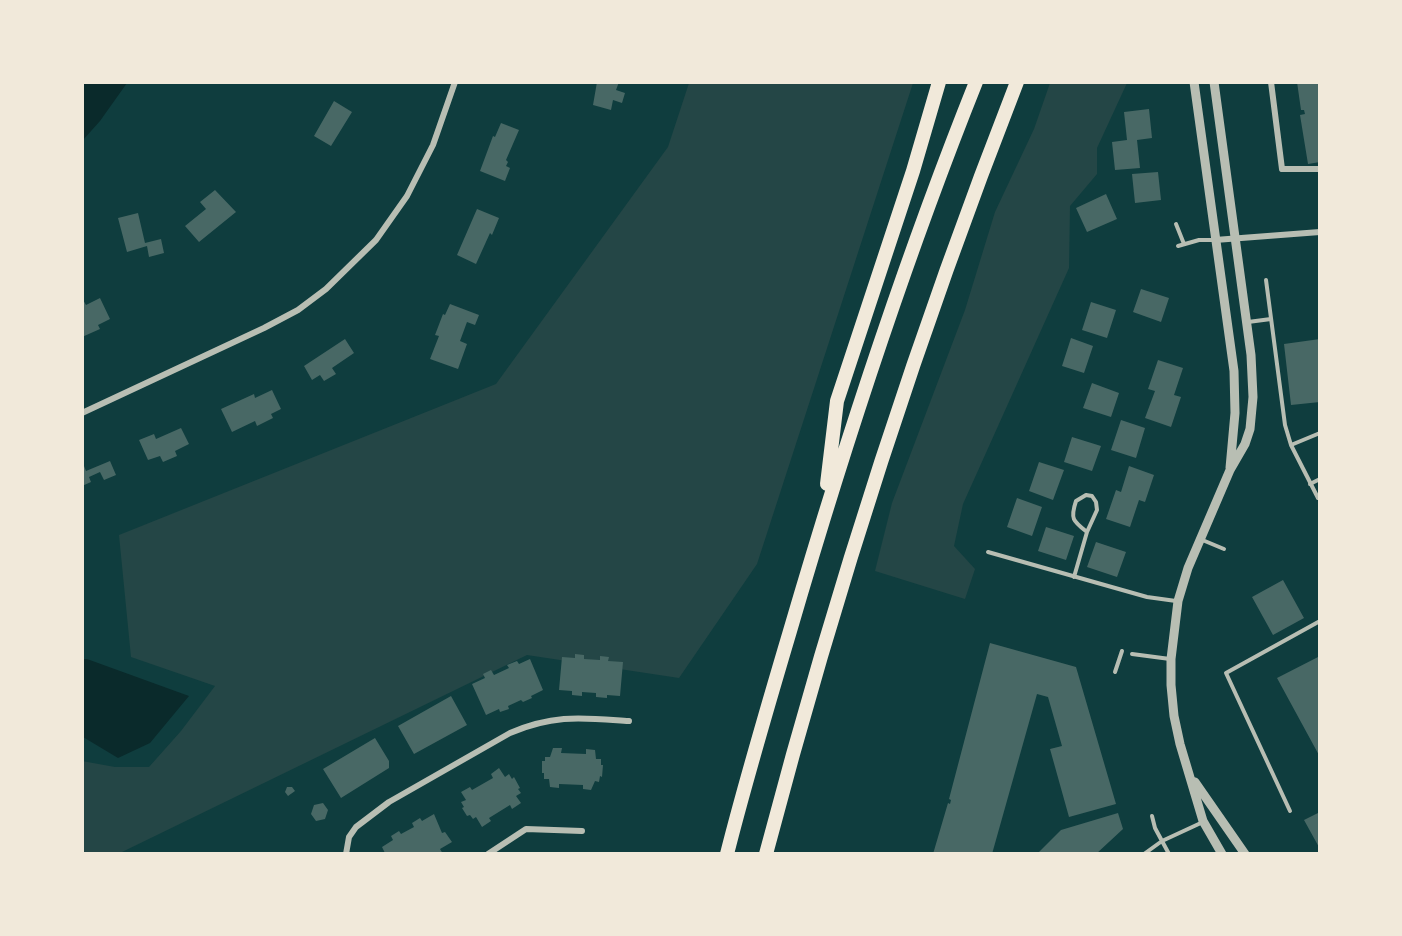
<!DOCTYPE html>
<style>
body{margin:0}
#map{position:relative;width:1402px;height:936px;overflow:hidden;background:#0f3d3e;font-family:Helvetica,sans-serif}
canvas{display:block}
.frame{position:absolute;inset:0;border:84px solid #f1e9da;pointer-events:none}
</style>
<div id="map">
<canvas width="1402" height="936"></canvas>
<div class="frame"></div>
</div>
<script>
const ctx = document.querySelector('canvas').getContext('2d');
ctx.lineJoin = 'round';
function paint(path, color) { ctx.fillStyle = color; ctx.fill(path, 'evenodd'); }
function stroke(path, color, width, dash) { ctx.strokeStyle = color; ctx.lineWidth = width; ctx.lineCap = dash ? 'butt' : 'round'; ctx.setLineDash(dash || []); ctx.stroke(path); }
const green = new Path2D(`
 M689 83H913L757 564 679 678 527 655 120 853H83L82 761 115 767H149L181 731 215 686 131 657 119 535 496 384 668 147Z
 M1050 83H1127L1097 148V174L1070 206 1069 268 963 504 954 546 975 569 965 599 875 571 892 503 965 310 995 212 1034 129Z`);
const water = new Path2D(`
 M83 82 127 83 100 121 83 140Z
 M83 659H87L189 696 150 743 118 758 83 737Z`);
const building = new Path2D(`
 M597 82H619L616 90 625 93 622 103 613 100 611 110 593 105Z
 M1297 82H1320V162L1308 164 1300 115 1305 114 1304 110H1301Z
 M334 101 352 112 331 146 314 136Z
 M1149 109 1152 138 1137 140 1140 168 1115 170 1112 142 1127 140 1124 112Z
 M501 123 519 130 506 160 508 162 506 166 510 168 505 181 480 171 493 136 495 137Z
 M1158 172 1161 200 1135 203 1132 174Z
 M215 190 236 212 199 242 185 226 206 209 200 202Z
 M1106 194 1117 219 1087 232 1076 208Z
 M477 209 499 218 492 235 490 233 476 264 457 255Z
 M138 213 145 243 161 239 164 253 149 257 147 246 127 252 118 218Z
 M1141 289 1169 298 1161 322 1133 312Z
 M82 298 86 305 100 298 110 319 98 325 100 329 82 337Z
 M1091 302 1116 310 1107 338 1082 330Z
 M450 304 479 315 475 325 467 322 460 341 467 344 458 369 430 359 439 336 435 335 443 314 445 315Z
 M1071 338 1093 346 1084 373 1062 366Z
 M345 339 354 353 332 368 336 374 324 381 320 375 312 380 304 366Z
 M1320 339V402L1291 405 1284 344Z
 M1158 360 1183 368 1174 395 1181 397 1171 427 1145 418 1155 391 1148 389Z
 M1092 383 1119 393 1111 417 1083 408Z
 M272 390 281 409 271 414 273 418 257 426 255 421 232 432 221 409 254 394 255 398Z
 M1121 420 1145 428 1136 458 1111 450Z
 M181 428 189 444 175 451 177 456 163 462 160 456 148 460 139 440 154 434 156 439Z
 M1072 437 1101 446 1092 471 1064 462Z
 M110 461 116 475 104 480 100 472 89 477 91 482 82 486V467L84 466 86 471Z
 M1039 462 1064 470 1053 500 1029 491Z
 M1129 466 1154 475 1145 502 1139 500 1130 527 1106 519 1116 490 1121 492Z
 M1017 498 1042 507 1032 536 1007 527Z
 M1046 527 1074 536 1066 560 1038 551Z
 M1096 542 1126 552 1117 577 1087 567Z
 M1283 580 1304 618 1273 635 1252 597Z
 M990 643 1076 667 1116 804 1069 817 1050 749 1062 746 1048 697 1037 694 992 854H933L948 803 950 804 951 800 949 799Z
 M575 654 584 655V659L600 660V656L609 657 608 661 623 662 620 696 607 695V698L596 697V693L582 692V696L572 695V691L559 690 562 657 575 658Z
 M1320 656V757L1277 678Z
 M530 659 543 690 531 696 532 698 523 702 521 700 508 706 509 709 500 712 499 709 486 715 472 684 485 678 483 674 491 670 494 675 509 668 507 665 517 661 519 664Z
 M451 696 467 725 414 754 398 726Z
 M375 738 389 761V768L341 798 323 769Z
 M553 748H562L561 753 586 754V749L595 750 596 759H601V765H603L602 777 600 776 599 782 595 781 591 790 583 789V785L559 784V788L550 787 549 779H544V773H542V761H545V757H550Z
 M499 768 505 777 509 774 512 779 514 777 520 788 518 789 521 793 516 796 521 803 512 809 510 805 489 818 491 821 482 827 476 817 473 819 470 815 467 816 462 808 464 807 461 802 466 800 461 792 470 787 472 790 493 778 491 774Z
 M287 787H292L295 791 288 796 285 792Z
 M323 803 328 810 325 819 316 821 311 814 314 805Z
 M1320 812V849L1304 820Z
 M1118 813 1123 829 1096 854H1037L1061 830Z
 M434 814 442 833 445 832 452 842 440 849 443 854 385 853 382 847 393 840 391 836 399 831 401 834 414 827 412 823 420 818 422 821Z`);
const service = new Path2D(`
 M1176 224 1184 244
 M1178 246 1199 240H1215
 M1266 280 1285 425 1291 445 1318 498
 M1248 322 1271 319
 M1291 445 1320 433
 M1310 484 1320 479
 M1200 539 1224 549
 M988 552 1147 597 1176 601
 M1074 577 1087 532 1097 510 1096 502 1092 496 1086 495 1076 501C1070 519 1073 521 1087 532
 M1132 654 1170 659
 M1115 672 1122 651
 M1290 811 1226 673 1320 621
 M1152 816 1155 828 1169 854
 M1144 854 1162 841 1203 822`);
const minor = new Path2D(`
 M1271 82 1282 169H1320
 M1215 240 1320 232
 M82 413 264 328 298 310 326 289 376 240 407 196 433 145 455 82
 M346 854 349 837 356 827 389 802 510 733C555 714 582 718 629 721
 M488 854 526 829 582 831`);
const tertiary = new Path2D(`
 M1194 82 1234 371 1235 413 1230 468
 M1214 82 1251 355 1253 397 1250 429 1245 444 1230 470 1188 568 1178 601 1171 659V685L1174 716 1180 744 1203 821 1222 854
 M1195 782 1245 854`);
const motorway = new Path2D(`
 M827 484 837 401 913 171 939 82
 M727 854C746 779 768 705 790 631 844 446 904 262 976 82
 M766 854C835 592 918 335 1017 82`);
paint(green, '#244646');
paint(water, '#0a2a2b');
paint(building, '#486865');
stroke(service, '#b8beb3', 4);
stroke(minor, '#b8beb3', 6);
stroke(tertiary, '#b8beb3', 9);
stroke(motorway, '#f1e9da', 14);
</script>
